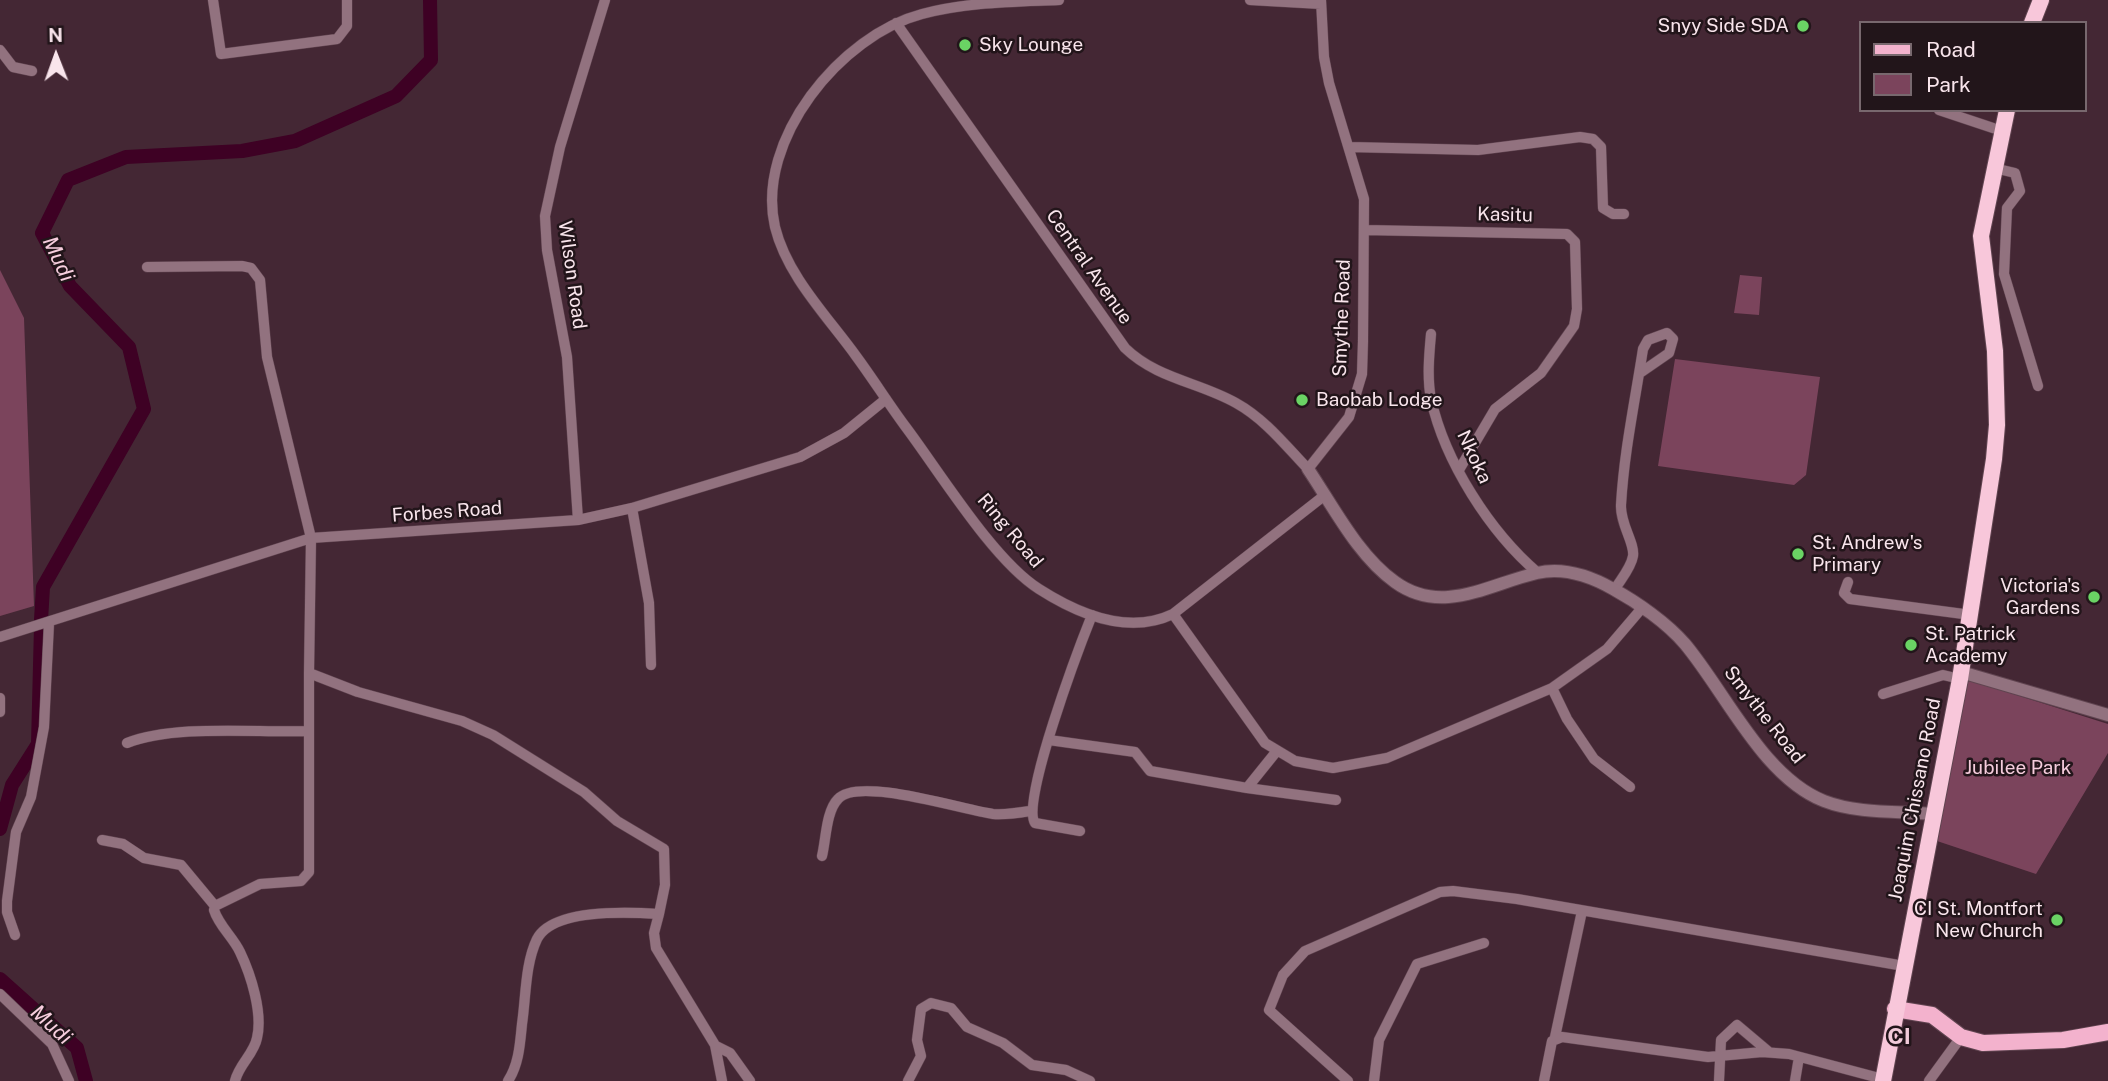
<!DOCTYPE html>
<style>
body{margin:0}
#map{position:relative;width:2108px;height:1081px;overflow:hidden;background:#442734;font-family:"Public Sans",sans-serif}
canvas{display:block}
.legend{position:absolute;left:1859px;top:21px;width:228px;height:91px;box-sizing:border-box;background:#22151a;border:2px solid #78686e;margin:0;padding:9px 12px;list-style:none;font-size:21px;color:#f9e5ec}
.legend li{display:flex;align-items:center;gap:14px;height:35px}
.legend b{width:35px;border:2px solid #78686e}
.north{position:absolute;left:21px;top:21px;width:70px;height:70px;-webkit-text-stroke:5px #22151a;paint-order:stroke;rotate:359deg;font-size:19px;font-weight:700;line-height:28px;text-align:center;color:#f9e5ec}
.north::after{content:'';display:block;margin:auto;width:24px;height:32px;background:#f9e5ec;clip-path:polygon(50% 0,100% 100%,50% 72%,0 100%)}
</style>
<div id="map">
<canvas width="2108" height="1081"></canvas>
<ul class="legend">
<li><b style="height:9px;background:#f3b2cd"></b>Road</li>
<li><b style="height:19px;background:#7b445c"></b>Park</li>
</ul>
<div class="north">N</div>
</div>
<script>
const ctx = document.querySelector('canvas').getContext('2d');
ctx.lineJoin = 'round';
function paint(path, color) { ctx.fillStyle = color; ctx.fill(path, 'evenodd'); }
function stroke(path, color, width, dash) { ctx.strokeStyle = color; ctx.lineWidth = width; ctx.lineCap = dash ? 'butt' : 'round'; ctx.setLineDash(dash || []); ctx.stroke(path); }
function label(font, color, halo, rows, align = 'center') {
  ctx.font = font + ' "Public Sans",sans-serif'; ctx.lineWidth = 5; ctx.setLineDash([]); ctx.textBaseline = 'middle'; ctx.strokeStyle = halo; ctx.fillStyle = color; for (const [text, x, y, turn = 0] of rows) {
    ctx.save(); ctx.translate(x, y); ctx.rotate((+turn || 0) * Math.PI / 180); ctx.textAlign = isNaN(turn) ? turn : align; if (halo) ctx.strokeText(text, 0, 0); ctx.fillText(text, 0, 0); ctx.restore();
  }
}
const green = new Path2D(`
 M0 270 24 318 34 606 0 616Z
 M1740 275 1762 277 1759 315 1734 313Z
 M1675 359 1820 377 1806 475 1794 485 1658 466Z
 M1966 679 2108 724V753L2036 874 1934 840Z`);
const river = new Path2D(`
 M41 620 43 587 144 409 129 347 70 286 42 233 68 180 126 157 242 151 295 141 396 96 431 60 430 0
 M0 829 12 785 38 744 41 627
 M0 979 77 1048 86 1081`);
const minor = new Path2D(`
 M213 0 221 54 337 39 347 26V0
 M1059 0C1013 2 967 2 922 14 841 35 755 140 775 227 787 276 828 317 856 356 873 379 888 403 905 426 939 471 993 560 1039 589 1078 614 1129 635 1173 614L1325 495
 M1250 0 1321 4
 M896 23 1125 348C1157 379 1199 382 1236 403 1265 419 1286 446 1308 469L1349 417 1362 374 1363 341 1364 199 1329 83 1324 57 1321 0
 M0 50 13 67 32 71
 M1939 110 2002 131
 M1349 147 1478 150 1580 137 1593 139 1601 147 1603 208 1613 214H1624
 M1994 168 2015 173 2020 191 2007 208 2004 274 2038 386
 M1364 230 1567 234 1575 242 1577 309 1574 326 1541 373 1495 409 1459 470
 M147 267 242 266 251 268 260 280 267 357 311 538 309 673 358 692 462 721 493 735 584 792 617 821 664 849 665 885 659 914C629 912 553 908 537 939 525 964 526 997 522 1024 520 1044 519 1064 508 1081
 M1431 334C1429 356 1427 378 1431 399 1445 462 1490 532 1538 573
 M632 508 649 603 651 665
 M578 520 567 357 547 250 545 216 560 147 605 0
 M1848 582 1844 593 1850 599 1971 615
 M1615 589C1621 579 1631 568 1633 556 1635 543 1620 524 1621 505 1624 452 1635 401 1643 349L1648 340 1667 333 1673 339 1669 353 1640 373
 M1173 614 1265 743 1295 761 1333 768 1387 758 1552 688 1607 649 1642 608
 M0 637 311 538 578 520 632 508 800 457 844 433 886 399
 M1552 688 1567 719 1594 759 1630 787
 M1883 694 1943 675 1960 679
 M0 698V712
 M1049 740 1135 752 1150 771 1247 788
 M127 743C175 724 256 733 309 731
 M1276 752 1247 788 1336 800
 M1080 831 1035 823C1020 803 1080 645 1092 615
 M102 840 123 844 144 858 181 865 215 906
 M822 856C826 840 826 811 838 799 858 776 963 810 993 814 1006 815 1018 813 1030 811
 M659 914 654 933 656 948 715 1045 722 1081
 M15 935 7 912V901L16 832 31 797 44 727 49 623
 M0 994 52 1044 69 1081
 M1555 1037 1582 911
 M716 1046 730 1053 750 1081
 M235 1081C239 1064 254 1054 257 1038 263 1013 251 975 240 952 233 937 219 926 214 910L215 906 260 884 301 881 309 872V673
 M908 1081 921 1056 917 1040 921 1009 931 1003 951 1008 967 1027 1003 1043 1032 1065 1066 1070 1090 1081
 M1348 1081 1269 1010 1283 975 1305 951 1440 892 1453 891 1517 899 1904 966
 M1374 1081 1379 1040 1417 964 1484 943
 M1544 1081 1552 1041 1562 1037 1708 1057 1762 1052 1789 1054 1883 1079
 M1719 1081 1721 1040 1737 1025 1769 1052
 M1795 1081 1799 1057
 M1929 1081 1961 1037`);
const tertiary = new Path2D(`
 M1308 469C1333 506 1358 556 1395 582 1442 616 1489 584 1537 573 1563 567 1590 576 1613 589 1637 602 1667 623 1685 644 1726 693 1763 777 1824 801 1857 814 1900 811 1935 814
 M1961 672 2108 715`);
const primary = new Path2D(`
 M1895 1009 1932 1015 1961 1037 1983 1043 2063 1040 2108 1032`);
const trunk = new Path2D(`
 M2032 23 2041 0
 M1883 1081 1960 679 1994 459 1997 425 1995 351 1981 236 2007 110`);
const markers = [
 [1803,26,7,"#6ad364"],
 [965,45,7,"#6ad364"],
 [1302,400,7,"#6ad364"],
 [1798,554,7,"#6ad364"],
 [2094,597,7,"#6ad364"],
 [1911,645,7,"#6ad364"],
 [2057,920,7,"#6ad364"]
];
const poiNames = [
 ["Snyy Side SDA",1789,26,"right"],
 ["Sky Lounge",979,45],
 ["Baobab Lodge",1316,400],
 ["St. Andrew's",1812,543],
 ["Primary",1812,565],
 ["Victoria's",2080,586,"right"],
 ["Gardens",2080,608,"right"],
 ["St. Patrick",1925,634],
 ["Academy",1925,656],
 ["CI St. Montfort",2043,909,"right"],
 ["New Church",2043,931,"right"]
];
const streetNames = [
 ["Kasitu",1505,215,1],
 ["Central Avenue",1089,267,55],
 ["Wilson Road",572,275,82],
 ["Smythe Road",1342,318,-88],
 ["Nkoka",1474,457,65],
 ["Forbes Road",447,512,-4],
 ["Ring Road",1010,531,50],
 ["Smythe Road",1764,715,52],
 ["Joaquim Chissano Road",1915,800,-79]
];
const parkNames = [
 ["Jubilee Park",2018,768]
];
const waterNames = [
 ["Mudi",58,259,65],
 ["Mudi",51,1025,42]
];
const quarterNames = [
 ["CI",1899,1037]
];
paint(green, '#7b445c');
stroke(river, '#3e0124', 14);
stroke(minor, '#614551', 11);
stroke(tertiary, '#614551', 14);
stroke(primary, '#614551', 18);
stroke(trunk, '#614551', 18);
stroke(minor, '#92727f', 10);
stroke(tertiary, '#92727f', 12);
stroke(primary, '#f3b2cd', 16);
stroke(trunk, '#f8c7da', 16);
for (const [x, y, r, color] of markers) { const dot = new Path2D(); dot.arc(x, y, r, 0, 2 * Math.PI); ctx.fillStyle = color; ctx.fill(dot); stroke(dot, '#22151a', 2.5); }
label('19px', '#f9e5ec', '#22151a', poiNames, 'left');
label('19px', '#f9e5ec', '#22151a', streetNames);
label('19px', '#f5ccdc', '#22151a', parkNames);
label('italic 21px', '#f7cede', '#22151a', waterNames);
label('bold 23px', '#f1cad9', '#22151a', quarterNames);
</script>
